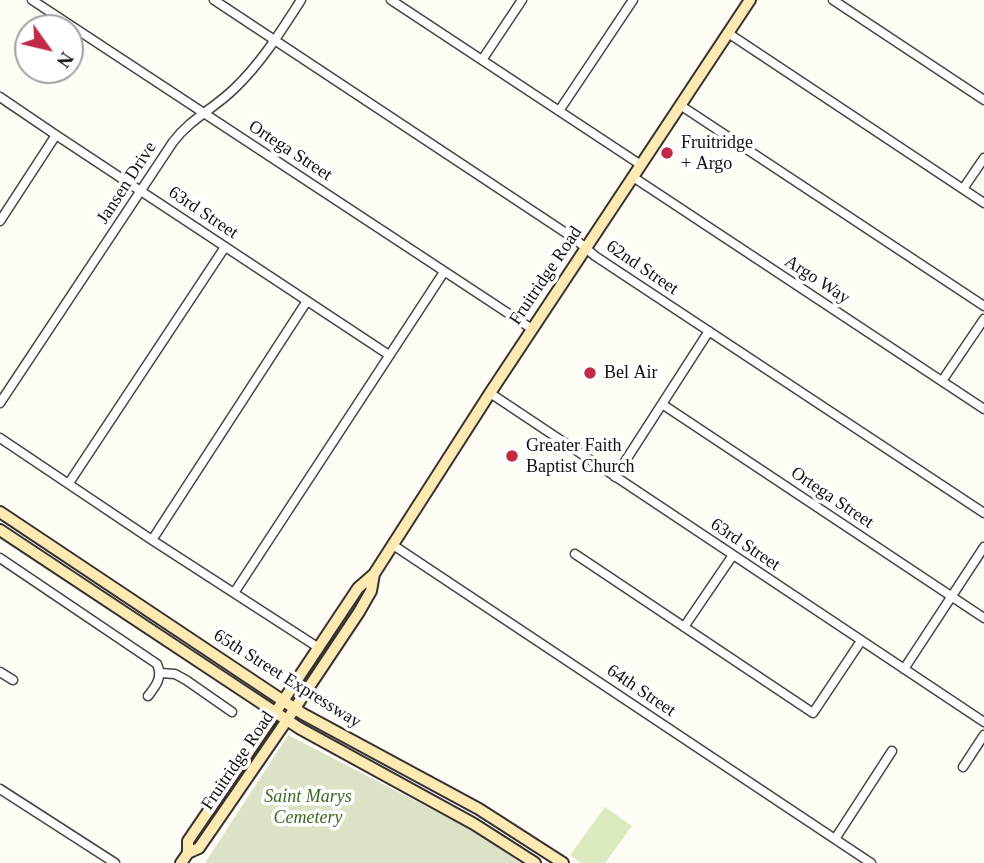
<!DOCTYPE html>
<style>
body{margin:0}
#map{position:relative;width:984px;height:863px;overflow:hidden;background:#fffcf5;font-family:Georgia,serif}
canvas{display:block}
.north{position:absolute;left:14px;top:14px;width:70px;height:70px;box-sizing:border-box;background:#fff;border:2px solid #a0a0a0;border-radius:50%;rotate:124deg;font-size:19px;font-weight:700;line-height:28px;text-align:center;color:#111}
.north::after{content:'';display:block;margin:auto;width:24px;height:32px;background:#bf2b46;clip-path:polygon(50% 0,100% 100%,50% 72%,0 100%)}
</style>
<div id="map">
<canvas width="984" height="863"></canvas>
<div class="north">N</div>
</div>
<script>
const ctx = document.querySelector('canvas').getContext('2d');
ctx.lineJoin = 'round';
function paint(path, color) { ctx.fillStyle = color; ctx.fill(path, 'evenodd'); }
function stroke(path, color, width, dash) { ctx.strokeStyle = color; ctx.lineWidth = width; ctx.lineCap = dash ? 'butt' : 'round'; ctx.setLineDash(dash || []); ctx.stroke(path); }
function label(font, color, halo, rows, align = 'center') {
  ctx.font = font + ' Georgia,serif'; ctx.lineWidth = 7; ctx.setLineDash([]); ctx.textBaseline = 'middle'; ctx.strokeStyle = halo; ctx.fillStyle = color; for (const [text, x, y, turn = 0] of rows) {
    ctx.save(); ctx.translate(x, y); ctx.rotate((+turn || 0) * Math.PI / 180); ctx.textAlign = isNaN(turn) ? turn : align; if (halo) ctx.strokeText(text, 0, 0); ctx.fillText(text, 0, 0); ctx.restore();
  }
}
const green = new Path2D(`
 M605 807 632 826 605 863H581L570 855Z`);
const cemetery = new Path2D(`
 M288 735 472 830 521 863H205Z`);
const street = new Path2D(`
 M32 0 532 329
 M214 0 575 239 595 256 984 513
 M391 0 641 165
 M833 0 984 100
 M728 33 984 203
 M482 60 522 0
 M0 97 56 135 389 355
 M680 105 984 306
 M559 111 633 0
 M633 177 984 409
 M963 189 984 158
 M0 221 56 135
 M942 381 984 319
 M490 393 984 722
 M0 403 173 142C190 119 215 108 235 88 262 62 281 31 301 0
 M662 404 984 618
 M0 438 152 540 319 648
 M615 477 709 331
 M69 483 225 247
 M152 540 307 301
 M393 545 871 863
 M575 554 813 713 861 641
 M0 558 157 664C163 677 156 686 148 696
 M234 593 444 272
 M684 627 733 555
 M904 669 984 547
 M0 672 13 680
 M160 673 175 674 186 680 232 712
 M963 767 984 735
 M0 789 115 863
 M835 839 892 751`);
const secondary = new Path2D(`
 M0 512 303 714 479 809 563 863
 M0 530 299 728 474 824 535 863
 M188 853V841L275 713 358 588 374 574 490 393 750 0
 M181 863 188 853 199 848 287 720 359 612 371 591 374 574`);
const markers = [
 [667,153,7,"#bf2b46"],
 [590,373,7,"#bf2b46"],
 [512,456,7,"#bf2b46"]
];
const poiNames = [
 ["Fruitridge",681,143],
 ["+ Argo",681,164],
 ["Bel Air",604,373],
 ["Greater Faith",526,446],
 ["Baptist Church",526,467]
];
const streetNames = [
 ["Ortega Street",290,151,33],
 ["Jansen Drive",127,183,-57],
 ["63rd Street",203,213,34],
 ["62nd Street",642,268,34],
 ["Fruitridge Road",546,276,-56],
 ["Argo Way",817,280,33],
 ["Ortega Street",832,498,34],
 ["63rd Street",745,545,34],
 ["65th Street Expressway",287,679,32],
 ["64th Street",641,691,34],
 ["Fruitridge Road",238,761,-56]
];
const parkNames = [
 ["Saint Marys",308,797],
 ["Cemetery",308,818]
];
paint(green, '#dbeabe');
paint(cemetery, '#dce2c5');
stroke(street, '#444', 11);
stroke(secondary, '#333', 14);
stroke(street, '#fff', 8);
stroke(secondary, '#fdeab2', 10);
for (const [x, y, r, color] of markers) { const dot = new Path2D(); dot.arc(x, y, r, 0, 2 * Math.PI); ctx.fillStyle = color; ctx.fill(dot); stroke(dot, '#fff', 2.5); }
label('18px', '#111', '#fff', poiNames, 'left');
label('18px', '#111', '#fff', streetNames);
label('italic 18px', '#3a6921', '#fff', parkNames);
</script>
